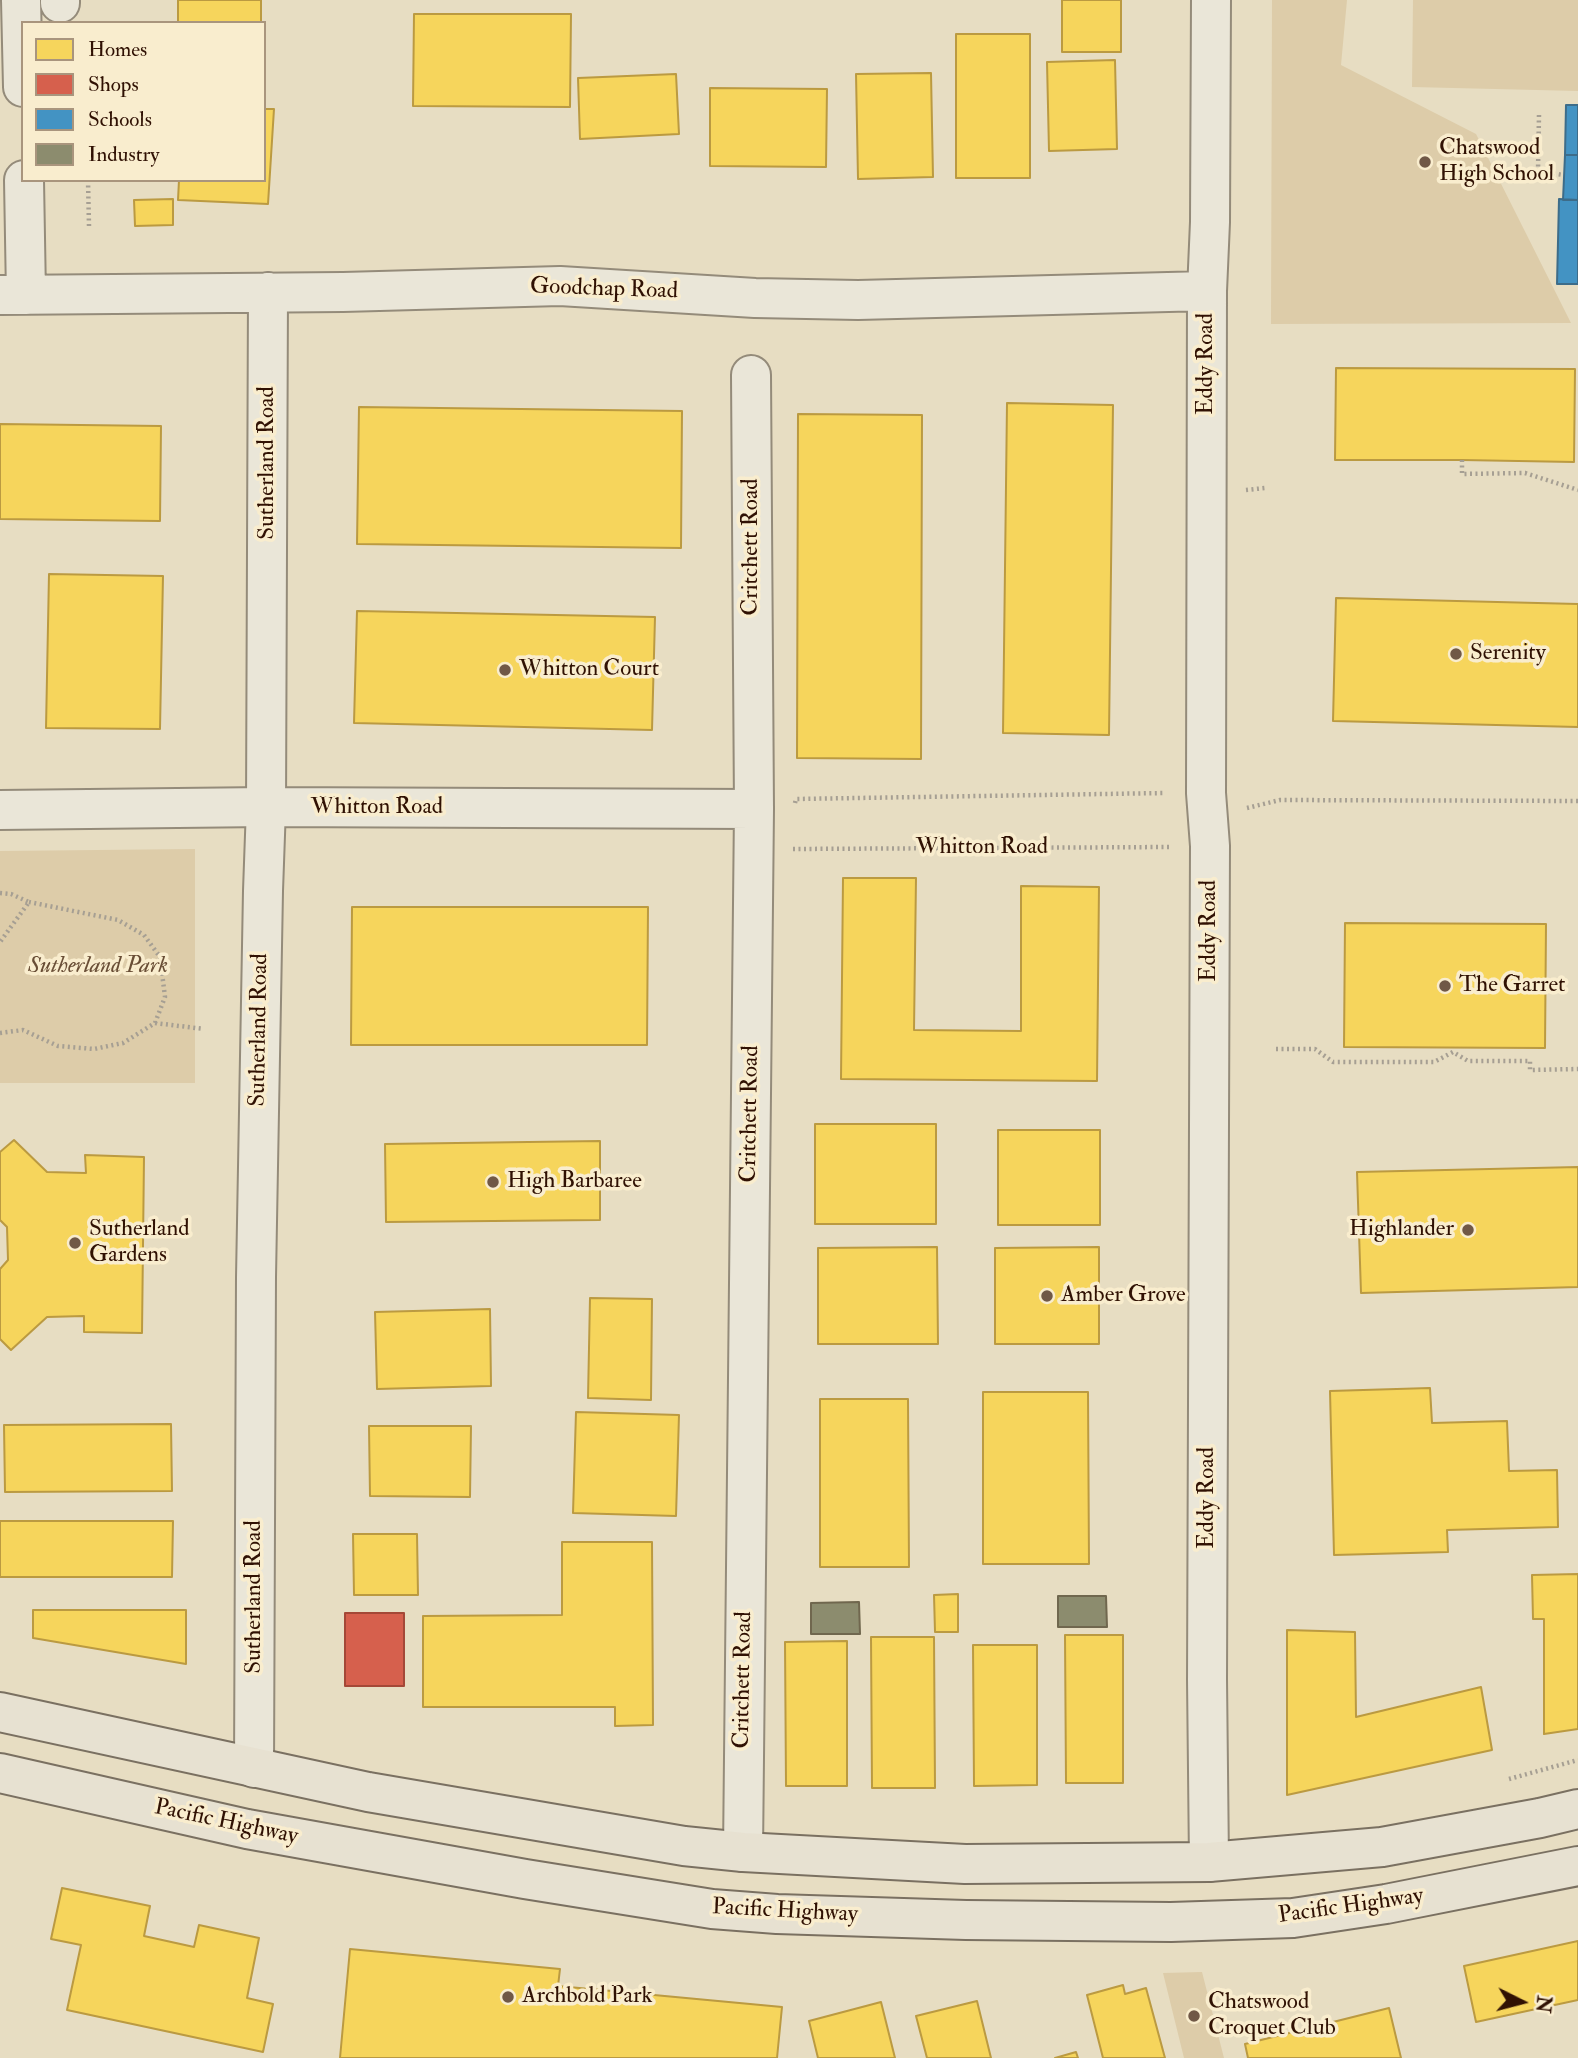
<!DOCTYPE html>
<style>
body{margin:0}
#map{position:relative;width:1578px;height:2058px;overflow:hidden;background:#e7ddc2;font-family:"IM FELL Double Pica",serif}
canvas{display:block}
.legend{position:absolute;left:21px;top:21px;width:245px;height:161px;box-sizing:border-box;background:#f9edce;border:2px solid #a9957d;margin:0;padding:9px 12px;list-style:none;font-size:21px;color:#301103}
.legend li{display:flex;align-items:center;gap:14px;height:35px}
.legend b{width:35px;border:2px solid #a9957d}
.north{position:absolute;left:1487px;top:1967px;width:70px;height:70px;-webkit-text-stroke:5px #f9edce;paint-order:stroke;rotate:96deg;font-size:19px;font-weight:700;line-height:28px;text-align:center;color:#301103}
.north::after{content:'';display:block;margin:auto;width:24px;height:32px;background:#301103;clip-path:polygon(50% 0,100% 100%,50% 72%,0 100%)}
</style>
<div id="map">
<canvas width="1578" height="2058"></canvas>
<ul class="legend">
<li><b style="height:19px;background:#f6d55c"></b>Homes</li>
<li><b style="height:19px;background:#d6604d"></b>Shops</li>
<li><b style="height:19px;background:#4393c3"></b>Schools</li>
<li><b style="height:19px;background:#8c8c6e"></b>Industry</li>
</ul>
<div class="north">N</div>
</div>
<script>
const ctx = document.querySelector('canvas').getContext('2d');
ctx.lineJoin = 'round';
function paint(path, color) { ctx.fillStyle = color; ctx.fill(path, 'evenodd'); }
function stroke(path, color, width, dash) { ctx.strokeStyle = color; ctx.lineWidth = width; ctx.lineCap = dash ? 'butt' : 'round'; ctx.setLineDash(dash || []); ctx.stroke(path); }
function label(font, color, halo, rows, align = 'center') {
  ctx.font = font + ' "IM FELL Double Pica",serif'; ctx.lineWidth = 7; ctx.setLineDash([]); ctx.textBaseline = 'middle'; ctx.strokeStyle = halo; ctx.fillStyle = color; for (const [text, x, y, turn = 0] of rows) {
    ctx.save(); ctx.translate(x, y); ctx.rotate((+turn || 0) * Math.PI / 180); ctx.textAlign = isNaN(turn) ? turn : align; if (halo) ctx.strokeText(text, 0, 0); ctx.fillText(text, 0, 0); ctx.restore();
  }
}
const green = new Path2D(`
 M1272 0H1347L1341 65 1476 134 1571 323 1271 324Z
 M1413 0H1578V91L1412 87Z
 M195 849V1083H0V851Z
 M1202 1972 1224 2058H1184L1163 1973Z`);
const homes = new Path2D(`
 M178 0H261V23H178Z
 M1062 0H1121V52H1062Z
 M414 14H571L570 107 413 106Z
 M956 34H1030V178H956Z
 M1115 60 1117 149 1049 151 1047 62Z
 M931 73 933 177 858 179 856 74Z
 M676 74 679 134 580 139 578 78Z
 M710 88 827 89 826 167 710 166Z
 M264 109H274L268 204 178 200 179 180H264Z
 M173 199V225L135 226 134 200Z
 M1336 368 1575 369 1574 462 1462 460H1335Z
 M1007 403 1113 405 1109 735 1003 733Z
 M359 407 682 411 681 548 357 544Z
 M798 414 922 415 921 759 797 758Z
 M0 424 161 426 160 521 0 519Z
 M49 574 163 576 160 729 46 728Z
 M1336 598 1578 604V727L1333 721Z
 M357 611 655 617 652 730 354 723Z
 M843 878H916L914 1030 1021 1031V886L1099 887 1097 1081 841 1079Z
 M352 907H648L647 1045H351Z
 M1345 923 1546 924 1545 1048 1344 1047Z
 M815 1124H936V1224H815Z
 M998 1130H1100V1225H998Z
 M14 1140 47 1172 86 1173 85 1155 144 1157 142 1333 84 1332V1316L47 1317 11 1350 0 1339V1269L8 1260 7 1227 0 1220V1152Z
 M600 1141V1220L386 1222 385 1144Z
 M1578 1167V1287L1361 1293 1357 1172Z
 M937 1247 938 1344H818V1248Z
 M1099 1247V1344H995V1248Z
 M590 1298 652 1299 651 1400 588 1398Z
 M490 1309 491 1386 377 1389 375 1312Z
 M1430 1388 1432 1423 1507 1421 1509 1471 1557 1470 1558 1527 1447 1530 1448 1552 1334 1555 1330 1391Z
 M983 1392H1088L1089 1564H983Z
 M820 1399H908L909 1567H820Z
 M576 1412 679 1415 676 1516 573 1513Z
 M171 1424 172 1491 5 1492 4 1425Z
 M369 1426H471L470 1497 370 1496Z
 M0 1521H173L172 1577H0Z
 M353 1534H417L418 1595H354Z
 M562 1542H652L653 1725 615 1726V1707H423V1616L562 1615Z
 M1578 1574V1729L1544 1734V1619H1533L1532 1575Z
 M958 1594V1632H935L934 1595Z
 M33 1610H186V1664L33 1638Z
 M1287 1630 1355 1632 1356 1717 1481 1687 1492 1750 1287 1795Z
 M1065 1635H1123V1783H1066Z
 M871 1637H934L935 1788H872Z
 M847 1641V1786H786L785 1642Z
 M973 1645H1037V1785L974 1786Z
 M62 1888 150 1906 144 1936 194 1947 199 1925 259 1938 247 1998 273 2004 263 2052 67 2010 81 1945 51 1939Z
 M1578 1941V2000L1476 2022 1464 1966Z
 M350 1949 560 1969 558 1986 782 2007 777 2058H340Z
 M1123 1985 1125 1994 1146 1988 1165 2058H1103L1087 1995Z
 M977 2001 991 2058H927L916 2016Z
 M881 2002 895 2058H818L809 2021Z
 M1389 2008 1401 2058H1248L1245 2044Z
 M1076 2052 1078 2058H1055Z`);
const shops = new Path2D(`
 M345 1613H404V1686H345Z`);
const schools = new Path2D(`
 M1566 105H1578V155H1565Z
 M1565 155H1578V200H1563Z
 M1559 199 1578 200V284H1557Z`);
const industry = new Path2D(`
 M1058 1596H1106L1107 1627H1058Z
 M859 1602 860 1634H811V1603Z`);
const path = new Path2D(`
 M1539 115 1538 171 1563 175
 M88 180 89 226
 M1462 460V474L1525 473 1578 490
 M1246 490 1265 488
 M795 803 796 799 1165 793
 M1247 808 1280 800 1578 801
 M793 849 1169 847
 M0 893 11 894 29 902 0 942
 M155 1023 204 1029
 M0 1033 23 1030 58 1046 94 1049 123 1043 155 1023 165 997 160 957 144 935 118 920 29 902
 M1276 1049H1315L1333 1062H1434L1453 1052 1468 1061H1530V1070L1578 1069
 M1509 1779 1578 1760`);
const minor = new Path2D(`
 M21 0 23 87
 M60 0V3
 M24 180 26 295
 M0 295 343 292 560 286 755 298 858 300 1207 291
 M0 810 266 807 754 809
 M254 1768 256 1277 263 891 266 807 268 292
 M743 1852 754 809 751 375
 M1209 1862 1207 1679 1210 846 1206 793 1207 291 1210 222 1211 0`);
const trunk = new Path2D(`
 M0 1712 368 1792 684 1846 743 1852 965 1864 1209 1862 1382 1847 1540 1818 1578 1809
 M0 1773 247 1829 525 1879 712 1909 777 1914 966 1920 1171 1922 1293 1918 1386 1904 1578 1866`);
const markers = [
 [1425,162,7,"#705846"],
 [1456,654,7,"#705846"],
 [505,670,7,"#705846"],
 [1445,986,7,"#705846"],
 [493,1182,7,"#705846"],
 [1468,1230,7,"#705846"],
 [75,1243,7,"#705846"],
 [1047,1296,7,"#705846"],
 [508,1997,7,"#705846"],
 [1194,2016,7,"#705846"]
];
const poiNames = [
 ["Chatswood",1439,149],
 ["High School",1439,175],
 ["Serenity",1470,654],
 ["Whitton Court",519,670],
 ["The Garret",1459,986],
 ["High Barbaree",507,1182],
 ["Sutherland",89,1230],
 ["Gardens",89,1256],
 ["Highlander",1454,1230,"right"],
 ["Amber Grove",1061,1296],
 ["Archbold Park",522,1997],
 ["Chatswood",1208,2003],
 ["Croquet Club",1208,2029]
];
const streetNames = [
 ["Goodchap Road",604,290,2],
 ["Eddy Road",1207,364,-90],
 ["Sutherland Road",268,463,-90],
 ["Critchett Road",752,547,-90],
 ["Whitton Road",377,808],
 ["Whitton Road",982,848],
 ["Eddy Road",1210,931,-90],
 ["Sutherland Road",260,1030,-89],
 ["Critchett Road",751,1114,-89],
 ["Eddy Road",1208,1498,-90],
 ["Sutherland Road",255,1597,-90],
 ["Critchett Road",744,1680,-89],
 ["Pacific Highway",226,1823,12],
 ["Pacific Highway",1351,1907,-8],
 ["Pacific Highway",785,1912,3]
];
const parkNames = [
 ["Sutherland Park",98,967]
];
paint(green, '#ddcca9');
paint(homes, '#f6d55c');
stroke(homes, '#bb9a41', 2);
paint(shops, '#d6604d');
stroke(shops, '#a44837', 2);
paint(schools, '#4393c3');
stroke(schools, '#3d6c89', 2);
paint(industry, '#8c8c6e');
stroke(industry, '#70674e', 2);
stroke(minor, '#948b7a', 42);
stroke(trunk, '#7a7061', 42);
stroke(path, '#a69f93', 4.5, [2, 3.5]);
stroke(minor, '#eae6d8', 38);
stroke(trunk, '#e7e1d1', 38);
for (const [x, y, r, color] of markers) { const dot = new Path2D(); dot.arc(x, y, r, 0, 2 * Math.PI); ctx.fillStyle = color; ctx.fill(dot); stroke(dot, '#f9edce', 2.5); }
label('23px', '#301103', '#f9edce', poiNames, 'left');
label('23px', '#301103', '#f9edce', streetNames);
label('italic 23px', '#694e36', '#f9edce', parkNames);
</script>
